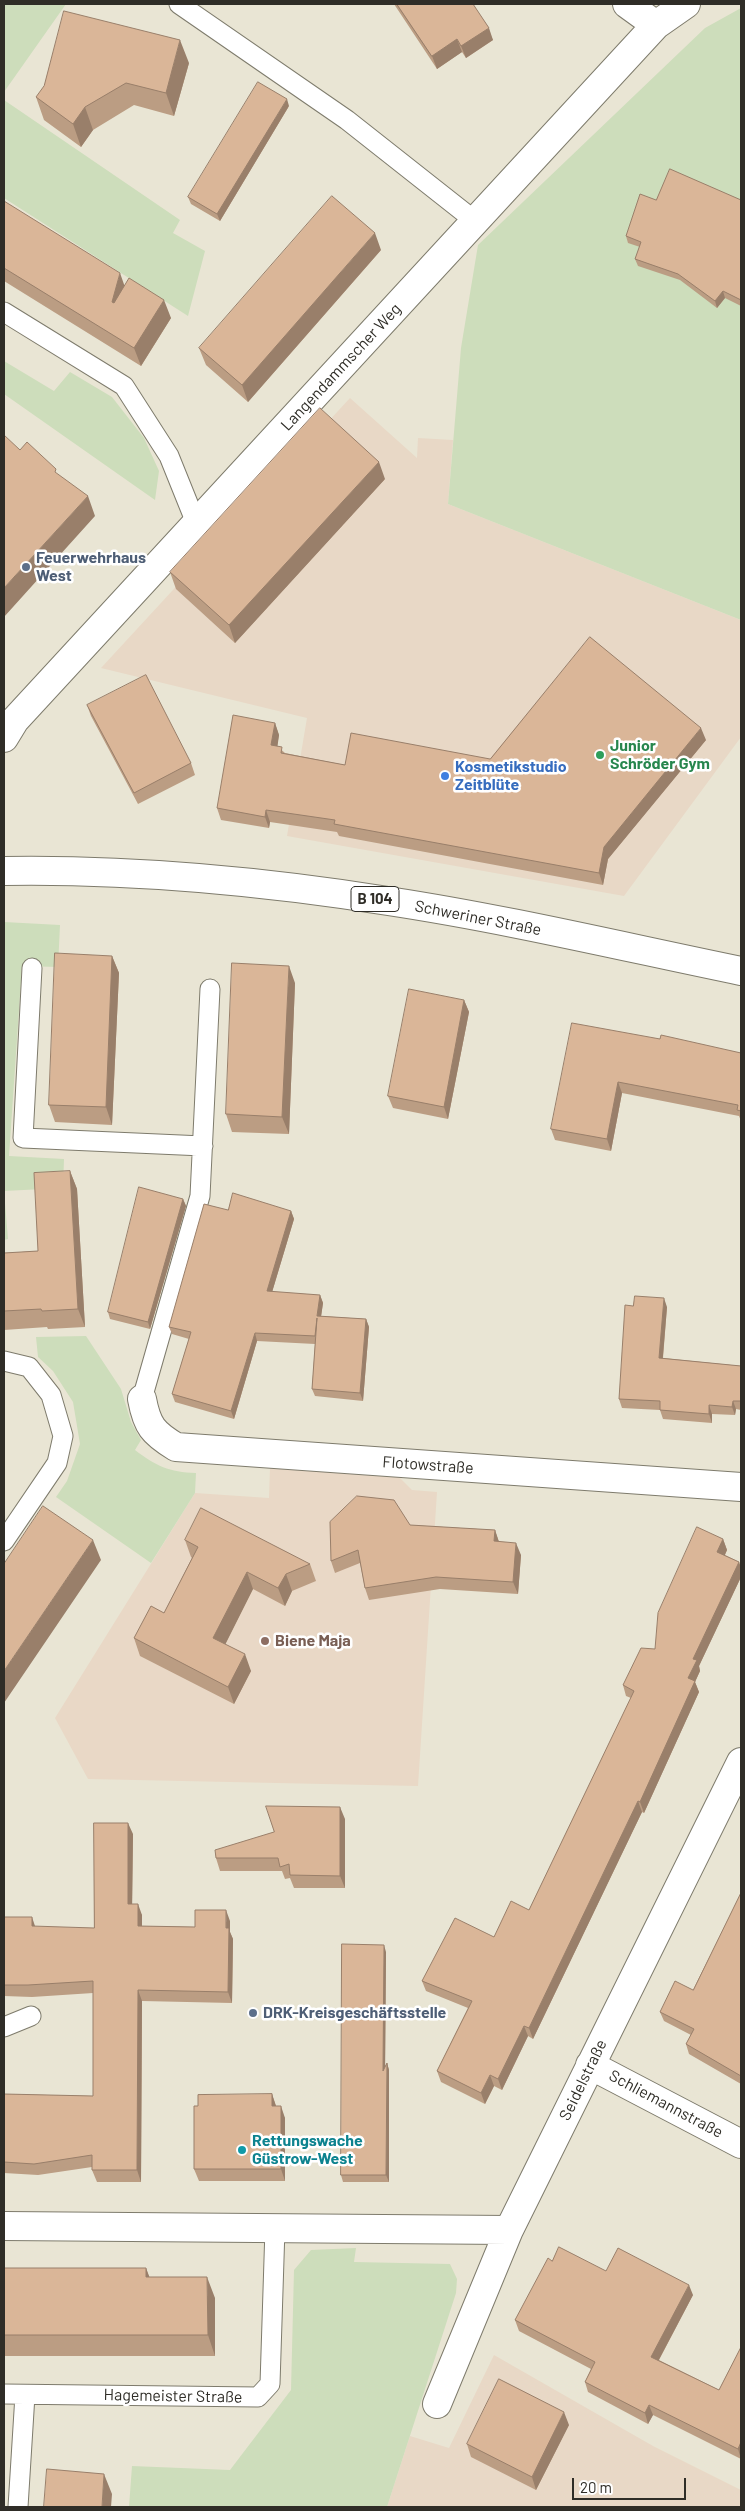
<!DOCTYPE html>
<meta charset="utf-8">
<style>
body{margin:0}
#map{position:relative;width:745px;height:2511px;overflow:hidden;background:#e9e5d4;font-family:Barlow,sans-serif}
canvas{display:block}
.frame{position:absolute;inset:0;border:5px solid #2f2d27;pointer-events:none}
.scale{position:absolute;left:572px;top:2478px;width:114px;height:22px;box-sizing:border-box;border:2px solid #2f2d27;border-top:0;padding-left:6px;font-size:15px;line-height:18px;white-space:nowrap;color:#2f2d27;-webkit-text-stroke:4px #fff;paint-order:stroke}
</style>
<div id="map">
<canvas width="745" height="2511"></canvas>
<div class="frame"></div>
<div class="scale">20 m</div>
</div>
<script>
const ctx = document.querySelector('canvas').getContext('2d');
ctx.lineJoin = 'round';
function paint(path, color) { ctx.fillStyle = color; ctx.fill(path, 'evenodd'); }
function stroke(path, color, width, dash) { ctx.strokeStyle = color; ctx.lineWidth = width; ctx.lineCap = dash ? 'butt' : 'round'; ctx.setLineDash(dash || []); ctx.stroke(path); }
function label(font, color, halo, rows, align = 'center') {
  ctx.font = font + ' Barlow,sans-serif'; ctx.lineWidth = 5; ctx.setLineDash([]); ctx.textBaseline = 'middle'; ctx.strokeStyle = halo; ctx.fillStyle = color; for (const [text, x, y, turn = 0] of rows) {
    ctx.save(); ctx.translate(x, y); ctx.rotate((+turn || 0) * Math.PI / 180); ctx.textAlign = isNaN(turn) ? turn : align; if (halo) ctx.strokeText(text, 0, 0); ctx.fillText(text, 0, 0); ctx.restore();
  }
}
const commercial = new Path2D(`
 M350 398 417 458 418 438 453 440 448 504 741 620V737L624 896 287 836 307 718 101 668Z
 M494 2355 653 2446 741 2490V2507H387L410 2436 449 2448Z`);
const education = new Path2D(`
 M270 1468 398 1476 412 1490 437 1492 418 1786 88 1779 55 1718 195 1493 269 1498Z`);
const green = new Path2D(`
 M4 4H66L4 92Z
 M741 8V620L448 504 461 348 478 245 705 28Z
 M4 100 180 220 173 233 205 251 188 316 4 198Z
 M4 361 54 391 70 372 112 397 144 438 159 471 155 500 4 394Z
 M4 922 60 925 58 967 22 966 9 1156 64 1159 63 1188 4 1191 8 1239 4 1240Z
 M86 1336 121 1389 131 1422 141 1440 135 1450C156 1466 169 1472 196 1473L195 1493 151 1563 56 1497 67 1481 80 1444 73 1402 53 1371 38 1357 36 1337Z
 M356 2248 354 2262 450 2264 457 2279 456 2293 387 2507H129L132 2466 230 2470 291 2390 294 2270 311 2250Z`);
const service = new Path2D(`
 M179 4 347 120 475 221
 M4 312 124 386 169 456 196 523
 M32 968 23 1138 203 1146
 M4 1361 29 1367 51 1395 63 1436 57 1463 4 1541
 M142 1399 200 1196 210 989
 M4 2027 31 2016
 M4 2394 258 2397 270 2384 275 2228
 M18 2507 25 2395`);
const minor = new Path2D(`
 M627 4 656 25
 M4 738 15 720 656 25 686 4
 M142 1399C147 1426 153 1433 176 1447L741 1487
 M590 2065 741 2144
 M4 2226 509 2230
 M437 2404 509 2230 741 1762`);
const primary = new Path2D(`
 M4 871C133 869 261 881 388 901 507 919 624 947 741 971`);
const wall = new Path2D(`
 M394 4H473L493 40 466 58 462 52 437 69Z
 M189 63 174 116 134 105 93 130 81 147 44 120 36 97Z
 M289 106 220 221 191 204 188 197Z
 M656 200H741V306L725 298 717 308 680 280 638 266 635 259 640 247 628 243 626 236Z
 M4 201 171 318 141 366 4 281Z
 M381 250 248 402 206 365 199 348Z
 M385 479 235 643 176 589 170 572Z
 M87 705 191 763 195 775 138 804 91 716Z
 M275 723 279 735 277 746 285 753 345 765 490 759 706 740 608 859 603 885 339 836 337 832 270 822 269 828 221 820 217 808Z
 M112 956 119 973 112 1125 55 1122 49 1105Z
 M295 983 289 1134 232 1132 226 1114Z
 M464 1000 469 1012 448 1119 393 1108 388 1096Z
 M660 1039 741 1053V1121L739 1116 622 1093 611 1151 555 1140 551 1129Z
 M70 1171 77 1189 85 1327 48 1329 47 1327 4 1330V1253L38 1251Z
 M183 1199 186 1206 150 1329 110 1319 108 1312Z
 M228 1210 291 1211 294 1219 272 1292 320 1295 323 1303 321 1316 366 1319 369 1327 363 1401 315 1396 312 1389 315 1344 257 1341 234 1419 175 1402 172 1394 189 1339 172 1334 169 1327Z
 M633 1306 667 1307 663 1358 741 1366V1410L736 1409 735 1415 712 1414V1423L663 1419 660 1410 622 1408 619 1399Z
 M410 1525 495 1530 499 1542 521 1555 518 1594 440 1589 369 1600 365 1588 360 1563 335 1573 331 1561Z
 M723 1539 727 1550 725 1555 739 1562 741 1568V1577L699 1666 700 1671 695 1682 699 1692 644 1813 642 1812 533 2039 528 2036 502 2090 494 2086 485 2104 441 2082 437 2071 468 2008 426 1991 422 1981 494 1937 529 1910 631 1698 626 1696 623 1685 655 1649Z
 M185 1540 310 1564 316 1581 292 1591 285 1606 253 1589 225 1644 251 1671 234 1704 140 1656 134 1638 164 1613 192 1558 191 1557Z
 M345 1819V1888H294L290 1878 285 1879 282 1871H220L216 1858Z
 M133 1834 132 1904 142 1915V1926L195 1927 230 1921V1932L233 1939 232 2003 142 2001 141 2182H97L92 2170V2167L38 2175 4 2173V2094L93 2096V1993L32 1997 4 1996V1917L36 1927 94 1928Z
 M741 1893V2084L689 2054 686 2044 691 2035 664 2021 660 2012 693 1990Z
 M386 1952 385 2066 387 2063 389 2070V2182H343L341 2175Z
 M272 2094 276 2106 285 2118V2181H199L194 2169 198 2106Z
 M552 2261 606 2271 693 2295 659 2360 719 2390 741 2347V2459L653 2415 648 2424 588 2392 585 2382 591 2369 519 2331 515 2320Z
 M4 2268H146L149 2277 215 2298V2356H4Z
 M569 2425 536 2490 471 2457 467 2444Z`);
const shadedWall = new Path2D(`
 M489 28 493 40 466 58 461 46Z
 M457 39 462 52 437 69 432 56Z
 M180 40 189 63 174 116 166 93Z
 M287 99 289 106 220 221 217 214Z
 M85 107 93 130 81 147 73 124Z
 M375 233 381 250 248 402 242 385Z
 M120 273 126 290 118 319 112 302Z
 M723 291 725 298 717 308 715 301Z
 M164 300 171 318 141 366 134 348Z
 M379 462 385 479 235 643 229 625Z
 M88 496 95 516 4 617V588Z
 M275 723 279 735 276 757 271 745Z
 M701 728 706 740 608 859 603 885 599 873 604 847Z
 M266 810 270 822 269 828 265 817Z
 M112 956 119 973 112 1125 106 1107Z
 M289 966 295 983 289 1134 282 1117Z
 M464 1000 469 1012 448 1119 444 1107Z
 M618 1082 622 1093 611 1151 607 1139Z
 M70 1171 77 1189 85 1327 78 1309Z
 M183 1199 186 1206 150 1329 148 1322Z
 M291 1211 294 1219 270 1299 267 1291Z
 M320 1295 323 1303 320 1324 317 1316Z
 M664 1298 667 1307 662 1367 659 1358Z
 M366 1319 369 1327 363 1401 360 1393Z
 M255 1333 257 1341 234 1419 231 1411Z
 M733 1401 736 1409 735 1415 732 1407Z
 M709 1405 712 1414V1423L709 1414Z
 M495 1530 499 1542 494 1541Z
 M723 1539 727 1550 721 1563 717 1552Z
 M93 1540 101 1560 4 1703V1671Z
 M516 1543 521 1555 518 1594 513 1582Z
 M739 1562 741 1568V1577L699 1666 700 1671 695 1682 699 1692 644 1813 640 1802 688 1678 693 1659Z
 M247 1572 253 1589 220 1655 213 1638Z
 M286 1574 292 1591 285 1606 278 1588Z
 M245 1654 251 1671 234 1704 228 1687Z
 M638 1801 642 1812 533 2039 529 2028Z
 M340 1807 345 1819V1888L340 1876Z
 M128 1823 133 1834 132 1915 128 1904Z
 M138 1904 142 1915V1937L138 1926Z
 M226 1910 230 1921V1932L233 1939 232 2003 228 1992Z
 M32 1917 36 1929 32 1926Z
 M384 1945 386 1952 385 2078 383 2071Z
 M138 1990 142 2001 141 2182 137 2170Z
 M524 2026 528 2036 502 2090 498 2079Z
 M387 2063 389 2070V2182L386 2175Z
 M490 2075 494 2086 485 2104 481 2093Z
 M272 2094 276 2106H272Z
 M281 2106 285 2118V2181L281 2169Z
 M146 2268 154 2289 146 2277Z
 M207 2277 215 2298V2356L208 2335Z
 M689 2285 693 2295 655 2367 651 2357Z
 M649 2405 653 2415 648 2424 645 2413Z
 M564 2412 569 2425 536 2490 532 2477Z
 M741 2442V2459L738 2449Z
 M104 2474 112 2494 111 2507H102Z`);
const building = new Path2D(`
 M397 4H473L489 28 461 46 457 39 432 56Z
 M64 11 180 40 166 93 126 83 85 107 73 124 36 97 44 86Z
 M258 82 287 99 217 214 188 197Z
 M670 169 741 200V300L723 291 715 301 678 274 635 259 641 242 626 236 640 194 656 200Z
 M332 196 375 233 242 385 199 348Z
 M4 201 120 273 112 302 114 303 129 278 164 300 134 348 4 268Z
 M320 408 379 462 229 625 170 572Z
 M4 435 20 450 27 442 56 469 55 472 88 496 4 588Z
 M590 637 701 728 604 847 599 873 334 824 335 820 266 810 265 817 217 808 233 715 275 723 271 745 282 747 281 753 345 765 351 733 490 759Z
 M146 675 191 763 134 793 87 705Z
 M55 953 112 956 106 1107 49 1105Z
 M232 963 289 966 282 1117 226 1114Z
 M409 989 464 1000 444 1107 388 1096Z
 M572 1023 660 1039 661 1035 741 1053V1111L737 1110 738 1105 618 1082 607 1139 551 1129Z
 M70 1171 78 1309 42 1311 41 1309 4 1311V1253L38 1251 34 1173Z
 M139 1187 183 1199 148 1322 108 1312Z
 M233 1193 291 1211 267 1291 320 1295 317 1316 366 1319 360 1393 312 1389 317 1318 315 1336 255 1333 231 1411 172 1394 191 1332 169 1327 204 1204 228 1210Z
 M635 1296 664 1298 659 1358 741 1366V1401H733L732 1407 709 1405V1414L660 1410V1401L619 1399 625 1305 633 1306Z
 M357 1496 394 1500 410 1525 495 1530 494 1541 516 1543 513 1582 436 1577 365 1588 358 1550 331 1561 330 1522Z
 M43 1506 93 1540 4 1671V1564Z
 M201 1508 310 1564 286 1574 278 1588 247 1572 213 1638 245 1654 228 1687 134 1638 151 1606 164 1613 198 1547 185 1540Z
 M697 1527 723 1539 717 1552 739 1562 693 1659 697 1660 688 1678 695 1681 640 1802 638 1801 529 2028 524 2026 498 2079 490 2075 481 2093 437 2071 472 2001 422 1981 455 1918 494 1937 511 1901 529 1910 634 1691 623 1685 641 1648 655 1649 658 1613Z
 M266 1806 340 1807V1876L290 1875 289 1864 280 1867 278 1858H216L215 1850 274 1832Z
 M94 1823H128V1904H138V1926L195 1927V1910H226V1928H229L228 1992 138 1990 137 2170H92V2155L34 2164 4 2162V2094L93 2096V1981L28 1985H4V1917H32V1926L94 1928Z
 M741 1893V2076L686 2044 694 2029 660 2012 675 1981 693 1990Z
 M342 1944 384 1945 383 2071 387 2063 386 2175H341Z
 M272 2094V2106H281V2169H194V2106H198V2095Z
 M559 2247 606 2271 618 2248 689 2285 651 2357 719 2390 741 2347V2442L738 2449 649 2405 645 2413 585 2382 595 2362 515 2320 548 2258 552 2261Z
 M4 2268H146V2277H207L208 2335H4Z
 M499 2379 564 2412 532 2477 467 2444Z
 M47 2469 104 2474 102 2507H44Z`);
const markers = [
 [26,567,5,"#5c6f8a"],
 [600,755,5,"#2e9e5b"],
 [445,776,5,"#3f7fe0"],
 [265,1641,5,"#8d6e63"],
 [253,2013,5,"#5c6f8a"],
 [242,2150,5,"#0f9aa8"]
];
const shields = [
 [375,899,48]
];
const shieldNames = [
 ["B 104",375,899]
];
const streetNames = [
 ["Langendammscher Weg",341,367,-47],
 ["Schweriner Straße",478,918,11],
 ["Flotowstraße",428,1465,4],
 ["Seidelstraße",583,2080,-64],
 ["Schliemannstraße",666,2104,28],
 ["Hagemeister Straße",173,2396,1]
];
const serviceNames = [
 ["Feuerwehrhaus",36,558],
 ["West",36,576],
 ["DRK-Kreisgeschäftsstelle",263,2013]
];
const leisureNames = [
 ["Junior",610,746],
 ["Schröder Gym",610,764]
];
const shopNames = [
 ["Kosmetikstudio",455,767],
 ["Zeitblüte",455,785]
];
const educationNames = [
 ["Biene Maja",275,1641]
];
const cultureNames = [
 ["Rettungswache",252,2141],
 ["Güstrow-West",252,2159]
];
paint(commercial, '#e8d8c6');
paint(education, '#e9d8c6');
paint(green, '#cdddbb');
stroke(service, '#7e7b6c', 21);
stroke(minor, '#7e7b6c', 30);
stroke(primary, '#7e7b6c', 30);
stroke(service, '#fff', 19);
stroke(minor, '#fff', 28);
stroke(primary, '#fff', 28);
paint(wall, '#bb9d83');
paint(shadedWall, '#997f6a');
paint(building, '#dab698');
stroke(building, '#997f6a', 1);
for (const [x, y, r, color] of markers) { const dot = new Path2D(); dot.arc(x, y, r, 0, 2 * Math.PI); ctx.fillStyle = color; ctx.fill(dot); stroke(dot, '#fff', 2); }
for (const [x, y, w] of shields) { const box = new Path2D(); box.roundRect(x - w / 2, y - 12.5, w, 25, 4); ctx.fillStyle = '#fff'; ctx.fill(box); stroke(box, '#2f2d27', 1); }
label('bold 15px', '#2f2d27', null, shieldNames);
label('16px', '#2f2d27', '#fff', streetNames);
label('bold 16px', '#4e5e75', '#fff', serviceNames, 'left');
label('bold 16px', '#27864d', '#fff', leisureNames, 'left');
label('bold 16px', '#366cbe', '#fff', shopNames, 'left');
label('bold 16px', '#785e54', '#fff', educationNames, 'left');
label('bold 16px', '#0d838f', '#fff', cultureNames, 'left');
</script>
